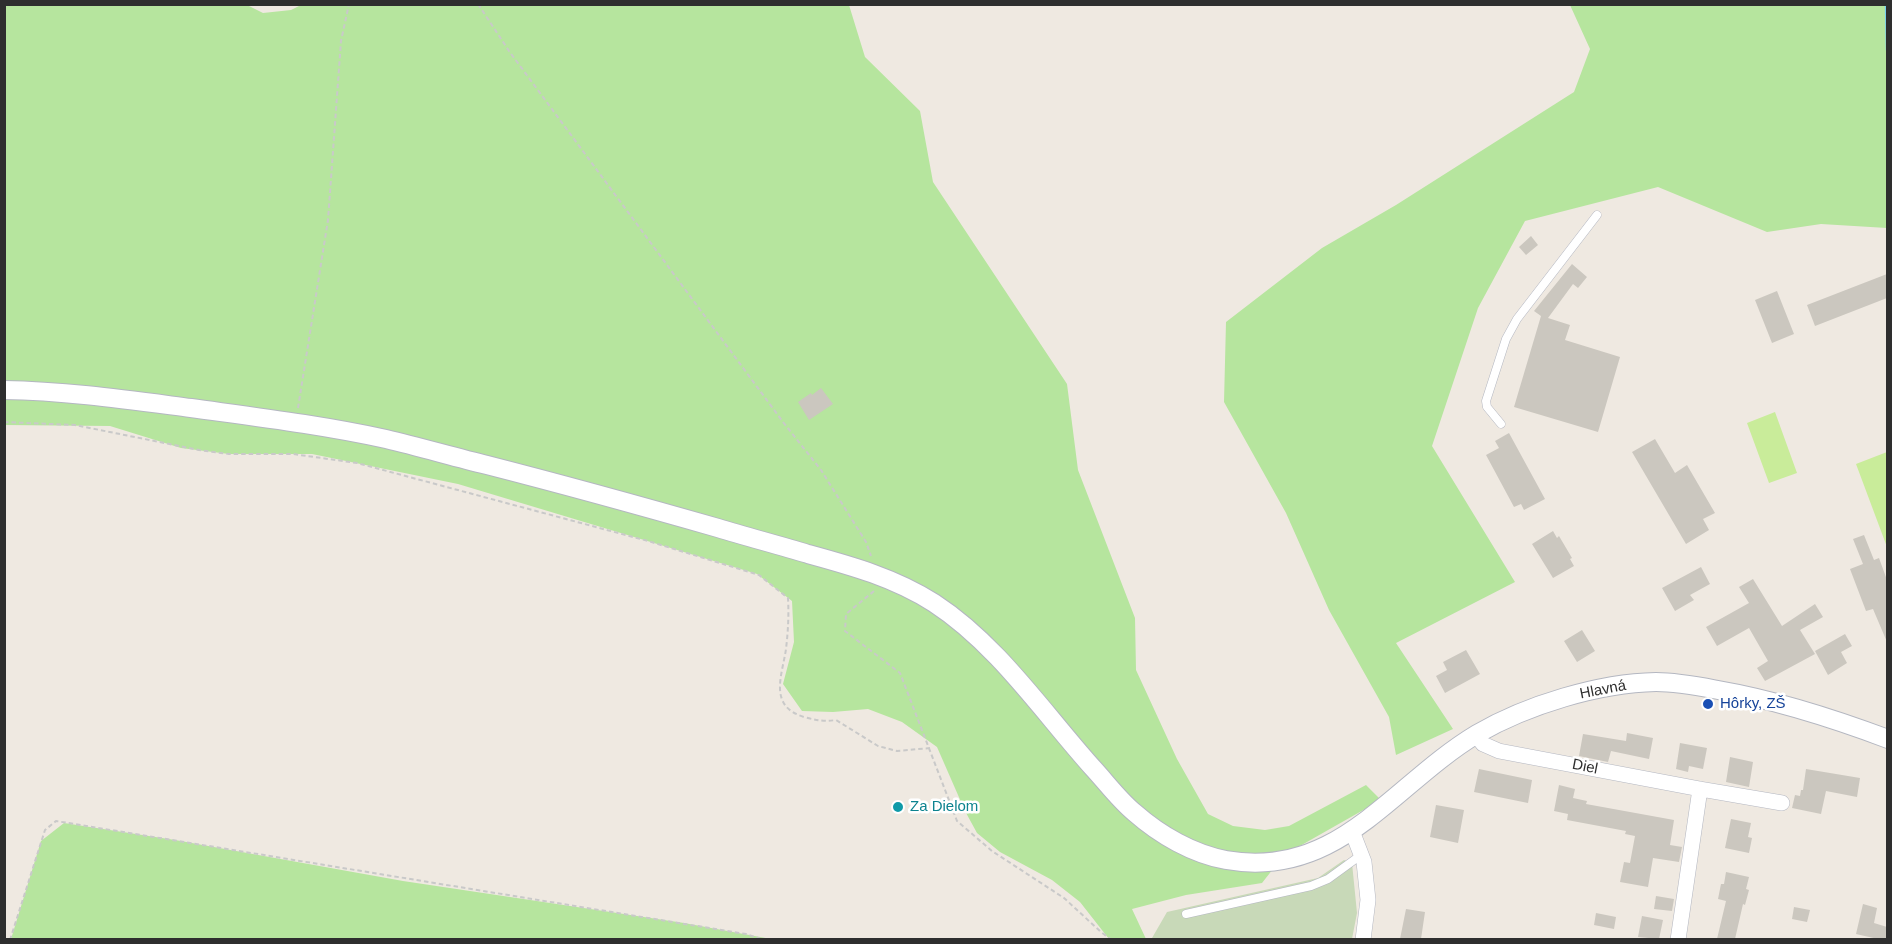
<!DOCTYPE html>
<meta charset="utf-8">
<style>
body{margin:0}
#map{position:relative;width:1892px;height:944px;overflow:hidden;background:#efe9e1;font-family:Helvetica,sans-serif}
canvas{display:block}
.frame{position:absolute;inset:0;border:6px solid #2e2e2e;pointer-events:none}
</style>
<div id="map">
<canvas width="1892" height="944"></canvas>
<div class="frame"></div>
</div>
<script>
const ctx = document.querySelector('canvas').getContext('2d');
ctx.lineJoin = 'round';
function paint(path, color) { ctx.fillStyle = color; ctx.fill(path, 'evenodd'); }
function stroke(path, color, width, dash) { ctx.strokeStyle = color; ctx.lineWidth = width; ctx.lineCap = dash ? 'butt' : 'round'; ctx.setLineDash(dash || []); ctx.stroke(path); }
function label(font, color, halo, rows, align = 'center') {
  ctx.font = font + ' Helvetica,sans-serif'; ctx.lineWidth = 5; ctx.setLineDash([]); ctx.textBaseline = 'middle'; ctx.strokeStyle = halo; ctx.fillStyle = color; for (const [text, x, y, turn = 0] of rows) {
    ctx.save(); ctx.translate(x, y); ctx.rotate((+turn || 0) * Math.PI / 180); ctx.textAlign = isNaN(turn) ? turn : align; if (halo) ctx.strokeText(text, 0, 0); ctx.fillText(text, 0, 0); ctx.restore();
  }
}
const green = new Path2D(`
 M245 4 263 13 291 10 303 4 849 5 865 57 920 111 933 182 1067 384 1078 470 1135 618 1136 670 1177 759 1208 814 1233 826 1265 830 1289 826 1366 785 1381 800 1284 855 1262 883 1186 895 1132 909 1146 939H1109L1080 902 1052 880 1000 852 977 833 965 811 937 747 902 722 868 709 833 712 802 711 783 684 794 642 792 601 757 574 458 484 312 454H229L181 448 110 426 5 425V5Z
 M1570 5H1887V228L1821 224 1767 232 1658 187 1525 221 1478 308 1432 446 1515 582 1396 643 1453 729 1396 755 1389 717 1329 610 1286 513 1224 402 1226 322 1322 248 1396 205 1574 92 1590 49Z
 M64 823 175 840 403 881 684 923 771 939H11L41 841Z`);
const cemetery = new Path2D(`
 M1344 860 1352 863 1357 913 1352 939 1155 940 1152 938 1167 912 1318 878Z`);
const pitch = new Path2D(`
 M1775 412 1797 473 1769 483 1747 423Z
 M1887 452V547L1856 464Z`);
const stream = new Path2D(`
 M1887 4 1888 50`);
const building = new Path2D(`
 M1531 236 1538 245 1526 255 1519 247Z
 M1572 264 1587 277 1578 288 1573 284 1548 318 1570 325 1565 340 1620 357 1598 432 1514 407 1541 316 1534 311Z
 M1887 274V298L1815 326 1807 305Z
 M1777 291 1794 334 1772 343 1755 300Z
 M821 388 833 404 809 420 798 402 811 393 812 395Z
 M1509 433 1545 499 1524 510 1521 504 1514 507 1486 455 1499 448 1495 441Z
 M1655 439 1675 473 1687 465 1715 513 1703 519 1709 530 1686 544 1632 452Z
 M1553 531 1557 538 1559 536 1572 558 1570 559 1574 566 1553 578 1532 544Z
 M1864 535 1874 560 1879 558 1887 580V642L1873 609 1866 611 1850 569 1863 564 1853 539Z
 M1701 567 1710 584 1690 595 1694 600 1675 611 1662 588Z
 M1753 579 1782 626 1815 604 1823 617 1800 630 1815 654 1765 681 1757 668 1768 661 1749 628 1717 646 1706 627 1749 603 1739 587Z
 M1582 630 1595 651 1577 662 1564 641Z
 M1845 634 1852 646 1841 652 1847 663 1828 675 1815 651Z
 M1466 650 1480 674 1445 693 1436 676 1447 670 1443 662Z
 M1627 733 1653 738 1649 759 1611 751 1608 762 1579 756 1583 734 1626 741Z
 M1680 743 1707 748 1703 769 1689 766 1688 772 1676 769Z
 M1730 757 1753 762 1749 787 1726 782Z
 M1479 769 1532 780 1528 803 1474 792Z
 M1806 769 1860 778 1857 797 1826 791 1821 814 1792 808 1795 795 1800 796 1801 790H1803Z
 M1559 785 1575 789 1573 798 1587 801 1586 804 1674 820 1670 845 1682 847 1679 862 1653 858 1648 887 1620 882 1624 862 1630 863 1635 836 1625 834 1626 831 1567 820 1568 814 1554 811Z
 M1436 805 1464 810 1458 843 1430 837Z
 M1731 819 1751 823 1748 837 1752 838 1749 853 1725 848Z
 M1726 872 1749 877 1746 889 1749 890 1745 905 1743 904 1735 939H1717L1726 901 1718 899 1721 884H1724Z
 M1656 896 1674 899 1672 911 1654 909Z
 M1863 904 1877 908 1874 923 1887 927V939H1878L1856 934Z
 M1794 907 1810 910 1807 922 1792 919Z
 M1406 909 1425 912 1421 939H1400Z
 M1596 913 1616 917 1614 929 1594 925Z
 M1642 916 1663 920 1659 939 1638 937Z`);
const path = new Path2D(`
 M478 4 509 51 783 422 821 470 866 542 871 556
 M298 408 328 220 341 41 349 4
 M4 422 75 425 199 450 229 454H293L357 463 648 541 759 575 788 598C789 615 788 632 786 649 782 676 768 706 804 717 815 720 823 722 836 720L878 746 897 751 930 748
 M874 591 846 614 845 631 900 673 957 821 992 851 1064 898 1101 932 1112 940
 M10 940 45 830 56 821 746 934 764 940`);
const service = new Path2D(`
 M1501 424 1487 407 1486 401 1506 339 1517 319 1597 215
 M1186 914 1311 886 1328 879 1361 855`);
const minor = new Path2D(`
 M1476 735 1483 744 1499 751 1700 789 1782 803
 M1352 831 1364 862 1368 900 1363 940
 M1678 940 1700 789`);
const tertiary = new Path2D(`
 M4 390C67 391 129 400 191 408 256 417 322 425 386 439 420 447 454 457 487 465 565 485 641 506 718 528 748 537 778 545 808 554 852 566 895 578 934 603 997 644 1042 711 1092 767 1106 782 1119 800 1135 813 1160 835 1193 854 1226 860 1338 880 1392 785 1477 734 1527 705 1599 683 1656 682 1677 682 1697 686 1718 690 1776 700 1832 718 1888 739`);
const markers = [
 [1708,704,6,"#1a4fb4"],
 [898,807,6,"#0f9aa8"]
];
const streetNames = [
 ["Hlavná",1603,690,-11],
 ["Diel",1585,767,11]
];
const transitNames = [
 ["Hôrky, ZŠ",1720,704]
];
const cultureNames = [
 ["Za Dielom",910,807]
];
paint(green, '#b6e59e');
paint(cemetery, '#c8d9b8');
paint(pitch, '#c9ec9a');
stroke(stream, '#75cff0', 4.5);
paint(building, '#cbc7bf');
stroke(service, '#b4b7c1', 9);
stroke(minor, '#b4b7c1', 16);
stroke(tertiary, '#b4b7c1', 20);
stroke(path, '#c9c9c9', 2, [4.5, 3]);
stroke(service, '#fff', 8);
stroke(minor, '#fff', 15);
stroke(tertiary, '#fff', 18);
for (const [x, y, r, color] of markers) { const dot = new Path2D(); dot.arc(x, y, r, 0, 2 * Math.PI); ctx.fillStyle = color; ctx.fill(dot); stroke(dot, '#fff', 2); }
label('15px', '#2e2e2e', '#fff', streetNames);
label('15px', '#164399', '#fff', transitNames, 'left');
label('15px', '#0d838f', '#fff', cultureNames, 'left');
</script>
